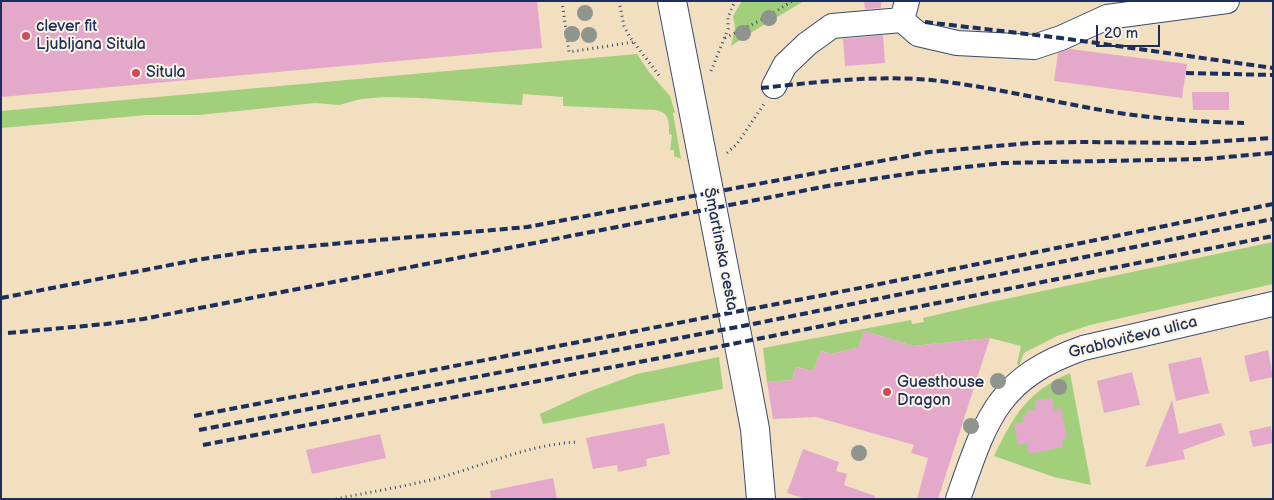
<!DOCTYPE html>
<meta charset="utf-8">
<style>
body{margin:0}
#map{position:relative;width:1274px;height:500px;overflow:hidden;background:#f1dfbf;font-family:"Balsamiq Sans",sans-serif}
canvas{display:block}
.frame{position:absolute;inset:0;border:2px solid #1b2f5e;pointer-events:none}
.scale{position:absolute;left:1096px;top:25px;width:64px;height:22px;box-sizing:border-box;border:2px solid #1b2f5e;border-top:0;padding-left:6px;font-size:15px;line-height:18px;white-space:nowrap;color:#1b2f5e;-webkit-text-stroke:4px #fcf5e5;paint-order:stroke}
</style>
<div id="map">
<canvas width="1274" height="500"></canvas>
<div class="frame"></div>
<div class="scale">20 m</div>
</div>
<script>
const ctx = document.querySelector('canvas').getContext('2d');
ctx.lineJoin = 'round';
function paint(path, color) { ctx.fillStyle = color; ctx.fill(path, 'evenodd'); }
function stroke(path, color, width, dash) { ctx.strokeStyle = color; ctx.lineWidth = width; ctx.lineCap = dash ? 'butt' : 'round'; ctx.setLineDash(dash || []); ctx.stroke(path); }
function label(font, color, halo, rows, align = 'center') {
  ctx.font = font + ' "Balsamiq Sans",sans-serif'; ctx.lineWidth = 4; ctx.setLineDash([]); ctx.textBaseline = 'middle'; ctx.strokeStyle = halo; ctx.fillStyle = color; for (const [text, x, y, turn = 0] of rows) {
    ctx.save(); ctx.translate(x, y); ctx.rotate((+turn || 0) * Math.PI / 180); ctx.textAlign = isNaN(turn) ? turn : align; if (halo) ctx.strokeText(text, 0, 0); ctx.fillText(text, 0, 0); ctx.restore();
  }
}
const green = new Path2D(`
 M742 1H804L752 32 731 46 735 28 733 16Z
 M637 54 649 72 670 96 675 112 673 113 681 159 674 156V150H670L672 135 669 134C669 122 670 113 656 110L563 106V97L523 94 522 105 420 98 386 97 361 99 339 105 315 103 199 115H147L1 128V111Z
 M1273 242V284L1090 325 1057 336 1024 353 1019 366 1017 364 1021 346 990 338 913 346 864 331 858 348 830 354 821 351 813 371 796 367 792 380 767 382 763 348 911 320 912 324 924 322 923 318 991 302Z
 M719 357 723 389 543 424 540 414 588 392 637 374Z
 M1070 373 1091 485 1054 477 994 456C1014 415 1027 392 1070 373Z`);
const building = new Path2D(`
 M1 1H537L542 48 1 97Z
 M864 1H881V8L865 9Z
 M883 35 885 63 845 66 843 39Z
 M1070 49 1187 64 1182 98 1054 81 1058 53Z
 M1192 92H1229V110H1193Z
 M864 331 913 346 990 338 938 499H917L928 458 911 453 914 445 816 417 773 419 767 382 792 380 796 367 813 371 821 351 830 354 858 348Z
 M1268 350 1273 377 1250 382 1244 356Z
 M1201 357 1209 393 1176 401 1168 364Z
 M1132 372 1140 405 1104 413 1097 381Z
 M1052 398 1054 410 1061 408 1067 439 1062 440 1063 447 1029 454 1027 443 1018 445 1014 424 1024 422 1022 415H1027L1026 411 1036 409 1034 401Z
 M1172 400 1179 434 1221 423 1225 435 1183 450 1185 459 1145 467Z
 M664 423 670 454 646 459 647 466 618 472 617 465 593 469 586 438Z
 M1271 426 1273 443 1253 447 1249 431Z
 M380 434 386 458 312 474 306 450Z
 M803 449 839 462 836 471 847 474 844 485 875 496V499H806L787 493Z
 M553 478 557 499H491L490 491Z`);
const path = new Path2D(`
 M562 1 569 52 634 42
 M619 1 624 26 629 36 661 78
 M725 38 769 16 792 1
 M711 71 728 29V17L735 1
 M727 153 737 144 764 104
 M336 499C374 491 416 485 452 474 494 461 534 444 578 442`);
const minor = new Path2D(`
 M902 20 918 34 957 43 1034 47 1061 38 1107 17 1227 1
 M774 86 785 65 807 44 832 26 902 20 907 1
 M958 499C986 419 997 378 1083 348L1273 304`);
const major = new Path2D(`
 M672 1 746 381 755 429 761 499`);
const rail = new Path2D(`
 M925 22 1061 38 1273 68
 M1186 73 1273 75
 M761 88C817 82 875 75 931 80 995 87 1056 103 1119 113 1160 119 1202 122 1244 123
 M1 298 196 260 253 251 527 227 929 152 1030 143 1082 142 1194 143 1273 138
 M8 333 106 324 143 319 833 185 920 172 1003 163 1204 159 1273 153
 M194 416 865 287 1273 204
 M199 430 758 323 1273 219
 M203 445 707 349 1273 236`);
const trees = [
 [585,13],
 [769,18],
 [743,33],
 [572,34],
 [589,35],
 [998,381],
 [1059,387],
 [971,426],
 [859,453]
];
const markers = [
 [26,36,5,"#d1495b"],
 [136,73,5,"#d1495b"],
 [887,392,5,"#d1495b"]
];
const poiNames = [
 ["clever fit",36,27],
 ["Ljubljana Situla",36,45],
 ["Situla",146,73],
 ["Guesthouse",897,383],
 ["Dragon",897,401]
];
const streetNames = [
 ["Šmartinska cesta",720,249,79],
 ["Grablovičeva ulica",1133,338,-14]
];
paint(green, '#a2cf7c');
paint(building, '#e4a9ca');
stroke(minor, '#3b496d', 26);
stroke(major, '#3b496d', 30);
stroke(path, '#3b496d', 3, [1, 4]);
stroke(minor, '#fff', 24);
stroke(major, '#fff', 28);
stroke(rail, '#1b2f5e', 4, [8, 4]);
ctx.fillStyle = '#8e948e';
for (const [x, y] of trees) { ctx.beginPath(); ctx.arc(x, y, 8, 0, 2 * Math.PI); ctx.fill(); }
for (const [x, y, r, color] of markers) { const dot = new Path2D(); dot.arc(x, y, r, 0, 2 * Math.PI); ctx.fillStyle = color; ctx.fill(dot); stroke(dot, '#fcf5e5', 2); }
label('16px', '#1b2f5e', '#fcf5e5', poiNames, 'left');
label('16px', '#1b2f5e', '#fcf5e5', streetNames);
</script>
